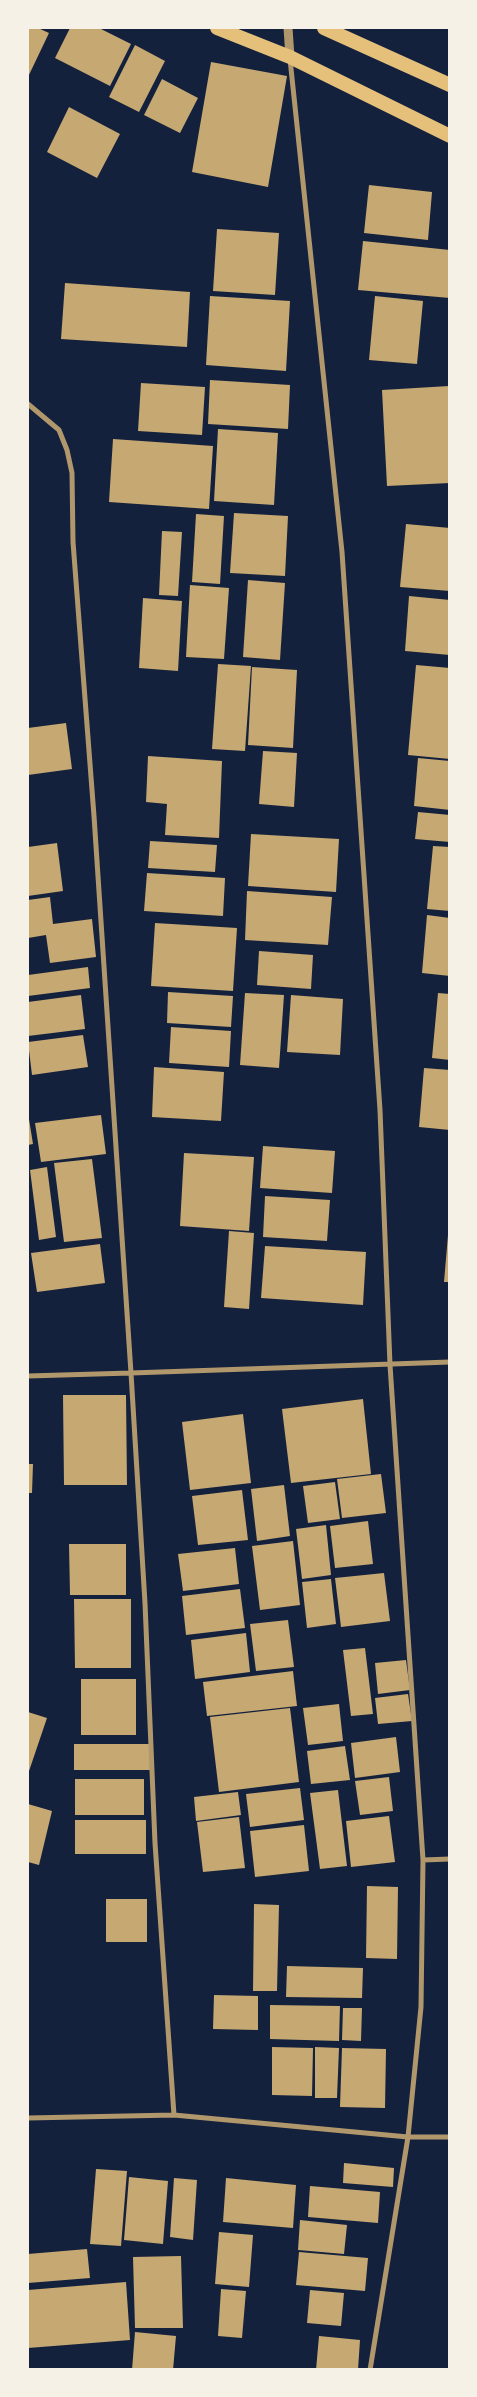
<!DOCTYPE html>
<style>
body{margin:0}
#map{position:relative;width:477px;height:2397px;overflow:hidden;background:#14213d;font-family:"Sofia Sans Condensed",sans-serif}
canvas{display:block}
.frame{position:absolute;inset:0;border:29px solid #f6f1e7;pointer-events:none}
</style>
<div id="map">
<canvas width="477" height="2397"></canvas>
<div class="frame"></div>
</div>
<script>
const ctx = document.querySelector('canvas').getContext('2d');
ctx.lineJoin = 'round';
function paint(path, color) { ctx.fillStyle = color; ctx.fill(path, 'evenodd'); }
function stroke(path, color, width, dash) { ctx.strokeStyle = color; ctx.lineWidth = width; ctx.lineCap = dash ? 'butt' : 'round'; ctx.setLineDash(dash || []); ctx.stroke(path); }
const building = new Path2D(`
 M28 28H38L49 33 28 77Z
 M70 28H99L131 44 110 86 55 58Z
 M135 45 165 61 139 112 109 97Z
 M211 62 287 76 268 187 192 172Z
 M162 79 198 98 180 133 144 115Z
 M69 107 120 134 97 178 47 152Z
 M369 185 432 192 428 240 364 233Z
 M217 229 279 233 275 295 213 291Z
 M363 241 450 250V298L358 290Z
 M65 283 190 292 187 347 61 339Z
 M210 296 290 301 286 371 206 365Z
 M375 296 423 301 417 364 369 360Z
 M210 380 290 385 288 429 208 424Z
 M141 383 205 387 202 435 138 431Z
 M449 386 450 483 387 486 382 390Z
 M218 429 278 433 274 505 214 501Z
 M113 439 213 446 209 509 109 502Z
 M234 513 288 516 285 576 230 573Z
 M196 514 224 516 220 584 192 582Z
 M406 524 450 528V591L400 587Z
 M162 531 182 532 178 596 159 595Z
 M248 580 285 583 280 660 243 657Z
 M190 585 229 588 224 659 186 657Z
 M409 596 450 600V655L405 651Z
 M143 598 182 601 178 671 139 668Z
 M218 664 251 666 245 751 212 749Z
 M416 665 450 668V759L408 755Z
 M252 667 297 670 293 748 248 745Z
 M66 723 72 769 28 775V728Z
 M263 751 297 753 294 807 259 804Z
 M148 756 222 761 219 838 165 835 167 804 146 802Z
 M418 758 450 761V810L414 806Z
 M418 812 450 815V842L415 839Z
 M251 834 339 839 336 892 248 886Z
 M150 841 217 845 215 872 148 868Z
 M57 843 63 891 28 896V847Z
 M433 846 450 847V911L427 909Z
 M147 873 225 878 223 916 144 911Z
 M247 891 332 897 328 945 245 940Z
 M50 897 53 924 92 919 96 957 50 963 46 935 28 938V900Z
 M427 915 450 918V976L422 973Z
 M155 923 237 928 233 991 151 986Z
 M259 951 313 955 311 989 257 985Z
 M88 967 90 988 28 996V975Z
 M168 992 233 996 231 1027 167 1023Z
 M245 993 284 995 279 1068 240 1065Z
 M438 993 450 994V1060L432 1058Z
 M81 995 85 1029 28 1036V1002Z
 M291 995 343 999 340 1055 287 1052Z
 M171 1027 231 1031 229 1067 169 1063Z
 M83 1035 88 1067 32 1075 28 1042Z
 M154 1067 224 1072 221 1121 152 1117Z
 M424 1068 450 1070V1130L419 1127Z
 M28 1113 33 1144 28 1145Z
 M101 1115 106 1154 41 1162 35 1123Z
 M263 1146 335 1151 332 1193 260 1188Z
 M184 1153 254 1157 249 1231 180 1226Z
 M92 1159 102 1238 64 1242 54 1163Z
 M47 1167 56 1237 39 1240 30 1170Z
 M265 1196 330 1200 327 1241 263 1237Z
 M229 1231 254 1233 249 1309 224 1307Z
 M448 1235H450V1282H444Z
 M100 1244 105 1283 37 1292 31 1253Z
 M265 1246 366 1252 363 1305 261 1298Z
 M63 1395H126L127 1485H64Z
 M363 1399 371 1474 291 1483 282 1409Z
 M243 1414 251 1483 190 1490 182 1422Z
 M28 1464H33L32 1493H28Z
 M381 1474 386 1513 342 1518 337 1479Z
 M335 1482 340 1519 308 1523 303 1486Z
 M284 1485 290 1536 257 1541 251 1489Z
 M242 1490 248 1540 198 1545 192 1496Z
 M368 1521 373 1564 335 1568 330 1526Z
 M326 1525 331 1575 302 1579 296 1529Z
 M293 1541 300 1605 260 1610 252 1546Z
 M69 1544H126V1595H70Z
 M235 1548 239 1584 183 1591 178 1554Z
 M384 1573 390 1621 341 1627 335 1578Z
 M331 1579 336 1624 307 1628 302 1582Z
 M240 1589 245 1628 186 1635 182 1596Z
 M74 1599H131V1668H75Z
 M288 1620 294 1667 256 1671 250 1624Z
 M246 1633 250 1672 195 1679 191 1640Z
 M365 1648 373 1714 351 1716 343 1650Z
 M406 1660 410 1690 378 1694 375 1663Z
 M293 1671 297 1706 207 1716 203 1682Z
 M81 1679H136V1735H81Z
 M408 1694 412 1721 378 1724 375 1698Z
 M339 1704 343 1741 308 1745 303 1708Z
 M290 1708 299 1782 219 1792 210 1717Z
 M28 1712 47 1718 28 1774Z
 M396 1737 400 1772 355 1778 351 1743Z
 M74 1744H150L151 1770H74Z
 M345 1746 350 1780 311 1784 307 1751Z
 M389 1777 393 1811 360 1815 355 1781Z
 M75 1779H144V1815H75Z
 M300 1788 304 1820 250 1827 246 1794Z
 M338 1790 347 1866 320 1869 310 1793Z
 M238 1792 241 1815 196 1821 194 1797Z
 M28 1804 52 1811 39 1865 28 1862Z
 M389 1816 395 1862 351 1867 346 1821Z
 M239 1817 245 1868 203 1872 197 1822Z
 M75 1820H146V1854H75Z
 M304 1825 309 1871 255 1877 250 1831Z
 M367 1886 398 1887 397 1959 366 1958Z
 M106 1899H147V1942H106Z
 M254 1904 279 1905 277 1991H253Z
 M287 1966 363 1968 362 1998 286 1997Z
 M214 1995 258 1996V2030L213 2029Z
 M270 2005 340 2006 339 2041 270 2039Z
 M343 2008H362L361 2041 342 2040Z
 M272 2047 313 2048 312 2096 272 2095Z
 M315 2047 339 2048 337 2098H315Z
 M342 2048 386 2049 385 2108 340 2107Z
 M344 2163 394 2168 393 2187 343 2183Z
 M96 2169 127 2171 121 2246 90 2244Z
 M129 2177 168 2181 163 2244 124 2240Z
 M174 2178 197 2180 193 2240 170 2237Z
 M226 2178 296 2185 293 2228 223 2222Z
 M310 2186 380 2192 378 2223 308 2217Z
 M300 2220 347 2225 344 2254 298 2250Z
 M219 2232 253 2235 249 2287 215 2284Z
 M87 2249 90 2278 28 2283V2254Z
 M299 2252 368 2258 365 2291 296 2285Z
 M181 2256 183 2328H135L133 2257Z
 M126 2282 130 2340 28 2348V2290Z
 M221 2289 246 2291 242 2338 218 2336Z
 M310 2290 344 2293 341 2326 307 2323Z
 M135 2332 176 2336 173 2370H132Z
 M319 2336 360 2340 358 2370H316Z`);
const minor = new Path2D(`
 M290 59 342 552 380 1110 390 1365 423 1860 421 2007 408 2137 370 2370
 M28 404 59 430 67 450 72 473 73 542 94 816 131 1373 28 1376
 M423 1860 450 1859
 M174 2115 155 1843 145 1603 131 1373 450 1362
 M28 2118 174 2115 408 2137H450`);
const tertiary = new Path2D(`
 M288 28 290 57`);
const trunk = new Path2D(`
 M217 28 290 57 450 136
 M324 28 450 85`);
paint(building, '#c6a872');
stroke(minor, '#b1986c', 5);
stroke(tertiary, '#b1986c', 9);
stroke(trunk, '#e5c07b', 14);
</script>
